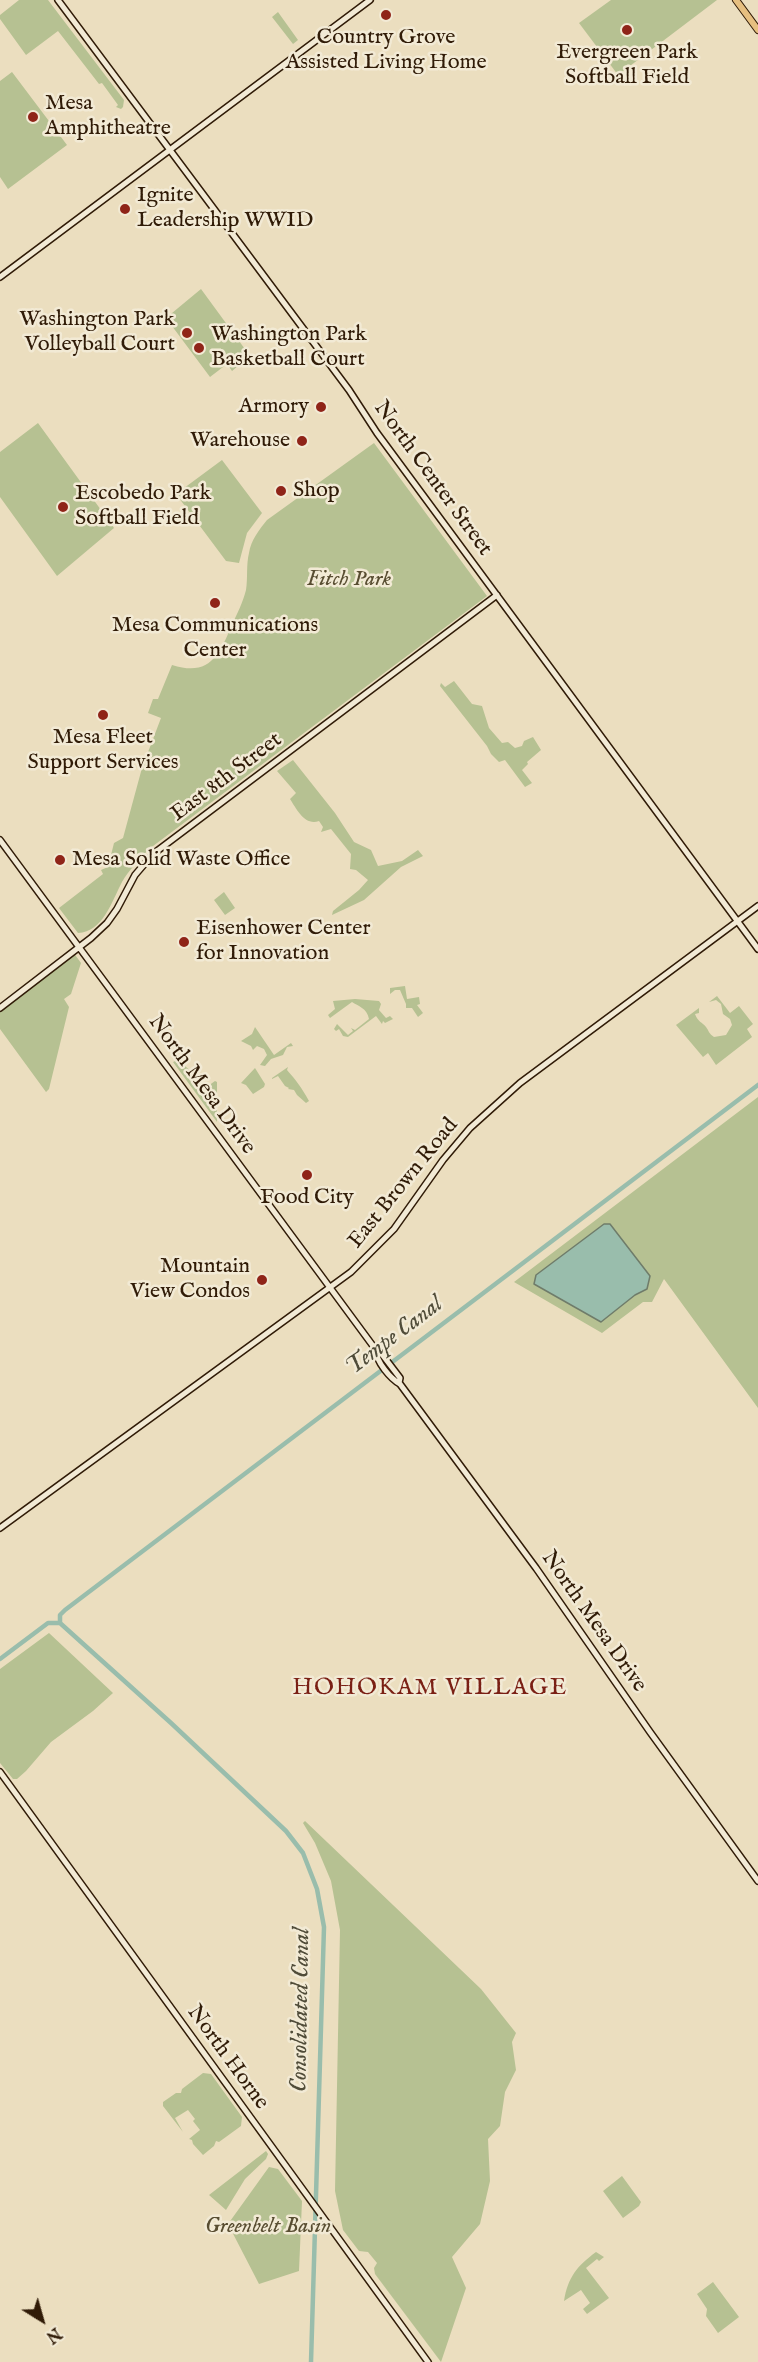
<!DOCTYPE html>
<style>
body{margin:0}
#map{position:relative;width:758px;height:2362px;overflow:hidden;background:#ebdebf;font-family:"IM FELL English",serif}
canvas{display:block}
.north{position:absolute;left:12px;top:2290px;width:60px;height:60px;-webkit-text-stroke:4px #f2ead5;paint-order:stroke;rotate:143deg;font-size:16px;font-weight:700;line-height:24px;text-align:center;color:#301b07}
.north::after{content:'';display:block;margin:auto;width:21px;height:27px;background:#301b07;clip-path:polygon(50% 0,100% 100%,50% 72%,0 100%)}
</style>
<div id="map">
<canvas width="758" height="2362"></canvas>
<div class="north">N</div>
</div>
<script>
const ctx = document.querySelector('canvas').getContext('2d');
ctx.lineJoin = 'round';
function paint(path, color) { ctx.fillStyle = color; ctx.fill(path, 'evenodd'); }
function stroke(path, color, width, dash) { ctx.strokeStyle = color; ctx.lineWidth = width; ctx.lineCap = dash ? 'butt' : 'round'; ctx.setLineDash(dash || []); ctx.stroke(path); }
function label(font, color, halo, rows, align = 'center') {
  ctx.font = font + ' "IM FELL English",serif'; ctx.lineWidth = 5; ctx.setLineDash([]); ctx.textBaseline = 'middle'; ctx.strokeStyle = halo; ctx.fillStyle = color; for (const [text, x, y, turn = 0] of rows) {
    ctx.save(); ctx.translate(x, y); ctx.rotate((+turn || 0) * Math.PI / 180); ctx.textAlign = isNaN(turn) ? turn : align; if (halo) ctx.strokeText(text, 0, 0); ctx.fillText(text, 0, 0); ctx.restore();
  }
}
const green = new Path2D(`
 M19 0H48L124 100 123 107 121 109 116 107 118 105 102 83 99 84 58 31 26 55 0 19V15Z
 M611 0H717L618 75 579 23Z
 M278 12 298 40 293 44 272 17Z
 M12 72 67 145 8 189 0 177V81Z
 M201 289 250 356 232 371 227 364 210 377 166 318Z
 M38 423 114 528 57 576 0 497V452Z
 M374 443 487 596 149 849C139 860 129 870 122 882 112 901 103 932 78 933L59 908 103 874 101 870 108 867 114 843 123 838 142 768 161 718 148 713 153 699H158L172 665C210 677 219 655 232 625 237 614 243 602 246 590 248 578 246 565 249 553 251 540 259 530 267 520Z
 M222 460 262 513 247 533 239 563 226 561 176 494Z
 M454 681 472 704 482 706 489 728 502 743 508 742 515 748 522 746 524 741 533 737 541 750 527 762 528 764 522 770 532 783 525 787 505 760 499 762 491 754 487 746 440 686 441 683 445 687Z
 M293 760 335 813 354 842 371 850 378 866 402 861 418 850 423 856 401 867 364 900 332 915 333 911 359 890 368 880 356 870 350 869 351 854 331 829 321 832 323 827 319 821C305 826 297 810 290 799L296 793 277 771Z
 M224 892 235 908 225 915 214 900Z
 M73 952 81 963 71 994 64 999 69 1007 49 1089 46 1092 0 1029V1008Z
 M405 986 407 999 419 997 420 1004 417 1005 423 1013 418 1017 412 1008H406V1004L400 990H395L390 994V988Z
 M717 996 730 1013 739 1006 753 1024 747 1029 752 1037 716 1065 708 1053 703 1057 676 1025 699 1008V1013L695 1014C698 1022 702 1022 706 1027 709 1031 709 1034 714 1037L726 1035 732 1025 730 1019 723 1014 721 1004 716 1000 709 1002Z
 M355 999 379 1001 381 1004 379 1010 386 1018 390 1016 393 1019 385 1023 383 1021 382 1024 376 1016 348 1037 343 1036 339 1029 336 1031 334 1029 337 1024 348 1035 353 1031 351 1028 355 1030 369 1019C367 1008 358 1006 352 1002L330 1018 328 1015 335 1009 333 1001Z
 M255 1027 274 1055 291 1043 293 1046 287 1047 283 1055 271 1059 265 1066 260 1065 267 1055 264 1049 257 1046 253 1050 251 1046 241 1041 252 1034Z
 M178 1060 208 1086 215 1081 217 1082V1122L173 1062Z
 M288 1067 287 1070C295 1079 302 1088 309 1101L306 1103 297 1095 294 1090 288 1089 289 1088 285 1086 278 1076 272 1079V1078Z
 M255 1068 265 1084 264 1087 253 1094 246 1085 241 1083Z
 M758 1097V1408L664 1279 652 1302H643L602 1333 514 1282Z
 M49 1633 113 1693 93 1711 51 1742 26 1771 17 1779H13L0 1763V1669Z
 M305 1821 481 1989 516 2033 512 2042 516 2070 505 2092 500 2126 488 2139 490 2181 480 2224 452 2257 466 2288 441 2362 375 2274 374 2268 377 2263 368 2252 359 2251 343 2230 335 2191 340 1930 331 1881 315 1843 303 1823Z
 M203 2073 211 2074 242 2117 241 2126 219 2142 216 2141 214 2146 203 2155 193 2144 192 2140 189 2139 200 2130 193 2121 195 2119 188 2110 175 2118 183 2132 163 2106V2102L176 2093H181L182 2089Z
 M266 2151 268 2154 266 2159 245 2179 226 2210 209 2195Z
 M269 2167 278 2169 302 2201 299 2271 259 2284 228 2224Z
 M622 2176 641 2202 639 2206 623 2218 603 2191Z
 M596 2252 604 2257 599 2261 597 2259 586 2268 609 2298 587 2314 583 2309 590 2303 581 2290 564 2301C568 2277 577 2266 596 2252Z
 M713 2282 739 2317 718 2333 706 2316 707 2309 697 2294Z`);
const water = new Path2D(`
 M604 1224H610L650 1276 647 1289 635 1295 601 1322 534 1284 536 1275Z`);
const canal = new Path2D(`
 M60 1623V1615L65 1610 758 1085
 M60 1623 171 1723 286 1831 303 1853 317 1889 324 1927 311 2362
 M0 1659 48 1623H60`);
const secondary = new Path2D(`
 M58 0 349 390 377 433 758 949
 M0 277 370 0
 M0 840 376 1350 381 1353 400 1378 399 1383
 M0 1008 91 938 107 923 117 909 135 875 153 854 497 595
 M376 1350C376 1362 391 1379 400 1384L536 1568 650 1732 758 1881
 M0 1528 351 1272 394 1229 443 1160 470 1128 520 1083 758 906
 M0 1772 428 2362`);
const primary = new Path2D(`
 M736 0 758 30`);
const markers = [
 [386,15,6,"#8f2418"],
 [627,30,6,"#8f2418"],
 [33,117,6,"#8f2418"],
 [125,209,6,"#8f2418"],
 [187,333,6,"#8f2418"],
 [199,348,6,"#8f2418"],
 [321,407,6,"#8f2418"],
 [302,441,6,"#8f2418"],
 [281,491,6,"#8f2418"],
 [63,507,6,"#8f2418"],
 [215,603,6,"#8f2418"],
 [103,715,6,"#8f2418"],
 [60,860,6,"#8f2418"],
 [184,942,6,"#8f2418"],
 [307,1175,6,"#8f2418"],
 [262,1280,6,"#8f2418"]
];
const poiNames = [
 ["Country Grove",386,38,"center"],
 ["Assisted Living Home",386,63,"center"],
 ["Evergreen Park",627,53,"center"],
 ["Softball Field",627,78,"center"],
 ["Mesa",45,104],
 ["Amphitheatre",45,129],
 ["Ignite",137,196],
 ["Leadership WWID",137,221],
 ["Washington Park",175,320,"right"],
 ["Volleyball Court",175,345,"right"],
 ["Washington Park",211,335],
 ["Basketball Court",211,360],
 ["Armory",309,407,"right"],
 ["Warehouse",290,441,"right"],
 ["Shop",293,491],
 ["Escobedo Park",75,494],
 ["Softball Field",75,519],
 ["Mesa Communications",215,626,"center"],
 ["Center",215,651,"center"],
 ["Mesa Fleet",103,738,"center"],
 ["Support Services",103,763,"center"],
 ["Mesa Solid Waste Office",72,860],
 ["Eisenhower Center",196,929],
 ["for Innovation",196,954],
 ["Food City",307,1198,"center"],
 ["Mountain",250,1267,"right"],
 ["View Condos",250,1292,"right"]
];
const streetNames = [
 ["North Center Street",432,479,54],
 ["East 8th Street",227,778,-37],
 ["North Mesa Drive",201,1085,54],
 ["East Brown Road",404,1184,-51],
 ["North Mesa Drive",593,1622,55],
 ["North Horne",227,2058,54]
];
const parkNames = [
 ["Fitch Park",349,580],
 ["Greenbelt Basin",268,2227]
];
const waterNames = [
 ["Tempe Canal",395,1337,-37],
 ["Consolidated Canal",302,2010,-89]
];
const neighbourhoodNames = [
 ["HOHOKAM VILLAGE",430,1689]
];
paint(green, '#b6c192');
paint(water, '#99bdac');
stroke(water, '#6f7c6a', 1.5);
stroke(canal, '#99bdac', 4.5);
stroke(secondary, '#301b07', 8);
stroke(primary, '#301b07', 8);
stroke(secondary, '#f2ead5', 5);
stroke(primary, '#e6bf80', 6);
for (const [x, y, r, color] of markers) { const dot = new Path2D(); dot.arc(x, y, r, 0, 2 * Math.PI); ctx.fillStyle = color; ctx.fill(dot); stroke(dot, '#f2ead5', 2); }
label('22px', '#301b07', '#f2ead5', poiNames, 'left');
label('22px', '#301b07', '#f2ead5', streetNames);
label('italic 22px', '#584d31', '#f2ead5', parkNames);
label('italic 24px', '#504c39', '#f2ead5', waterNames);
ctx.letterSpacing = '1.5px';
label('24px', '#7a1f14', '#f2ead5', neighbourhoodNames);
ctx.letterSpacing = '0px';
</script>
